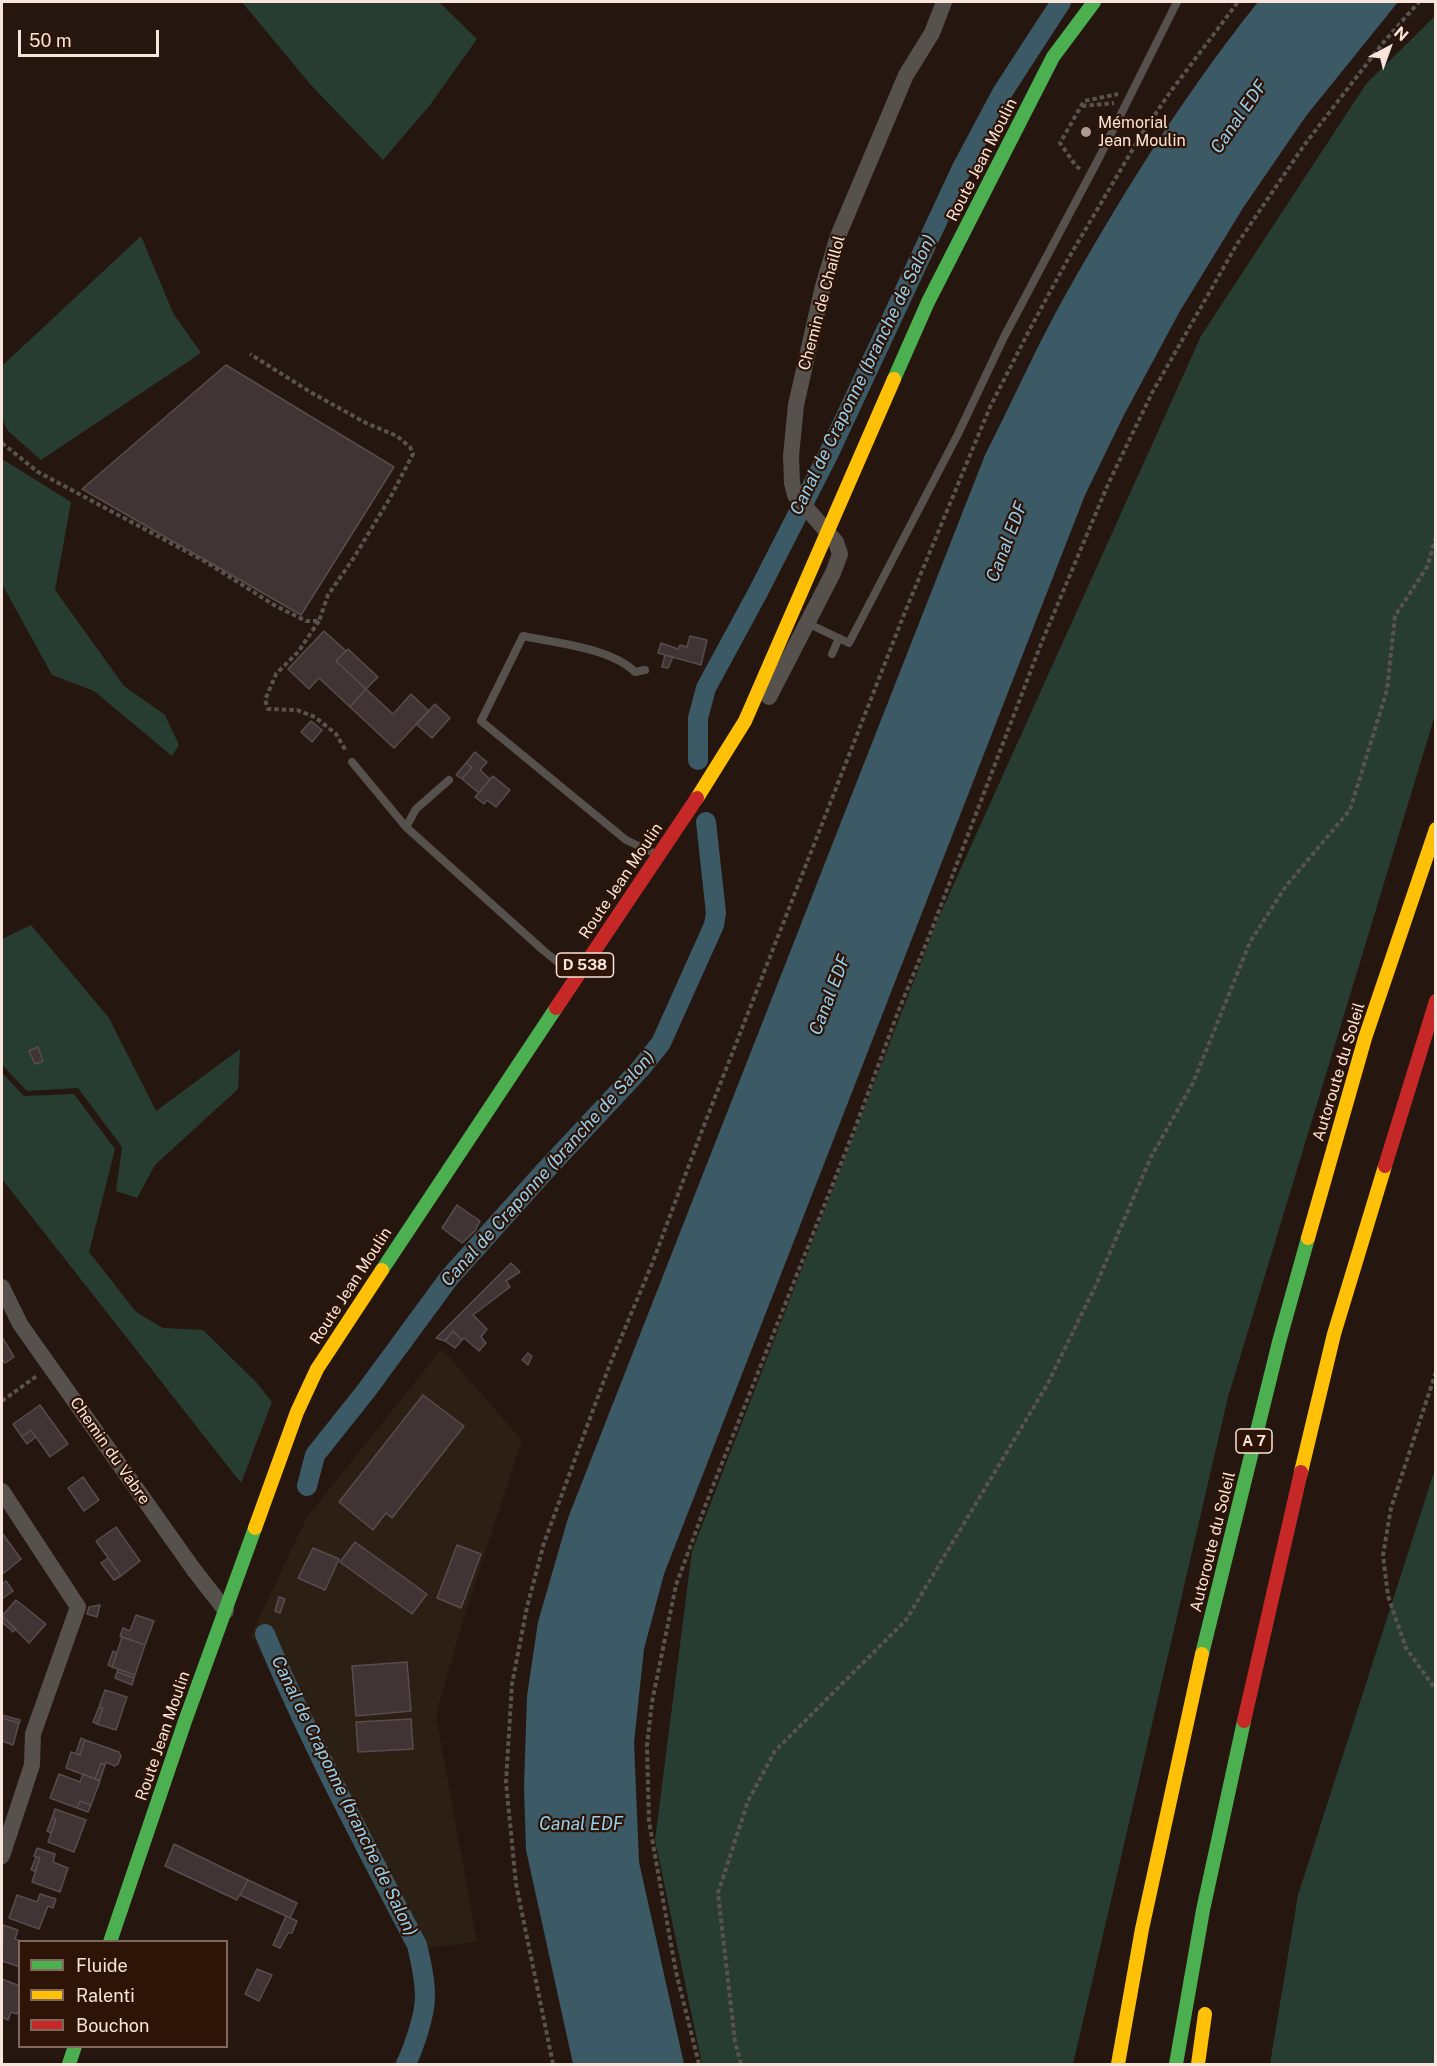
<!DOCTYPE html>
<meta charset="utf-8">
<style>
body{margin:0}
#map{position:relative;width:1437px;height:2066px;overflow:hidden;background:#251710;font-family:"Public Sans",sans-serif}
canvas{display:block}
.frame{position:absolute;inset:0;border:3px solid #f7e4db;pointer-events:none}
.legend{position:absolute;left:18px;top:1940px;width:210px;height:108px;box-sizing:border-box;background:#2e1407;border:2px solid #7e675c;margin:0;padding:8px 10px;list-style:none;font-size:18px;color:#f7e4db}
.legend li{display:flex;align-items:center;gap:12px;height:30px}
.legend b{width:30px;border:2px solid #7e675c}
.north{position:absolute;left:1359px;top:18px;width:60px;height:60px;-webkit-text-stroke:4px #2e1407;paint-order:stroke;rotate:41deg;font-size:16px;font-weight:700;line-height:24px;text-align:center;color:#f7e4db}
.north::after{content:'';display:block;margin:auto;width:21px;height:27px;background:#f7e4db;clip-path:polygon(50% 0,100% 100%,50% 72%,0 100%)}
.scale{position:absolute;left:18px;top:30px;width:141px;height:27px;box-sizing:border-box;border:3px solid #f7e4db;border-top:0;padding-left:8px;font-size:18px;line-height:21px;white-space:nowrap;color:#f7e4db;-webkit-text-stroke:4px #2e1407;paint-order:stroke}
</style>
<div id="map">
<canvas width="1437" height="2066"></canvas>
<div class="frame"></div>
<ul class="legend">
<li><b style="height:8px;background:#4caf50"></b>Fluide</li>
<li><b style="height:8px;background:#ffc107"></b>Ralenti</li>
<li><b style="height:8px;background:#c62828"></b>Bouchon</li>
</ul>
<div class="north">N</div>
<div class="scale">50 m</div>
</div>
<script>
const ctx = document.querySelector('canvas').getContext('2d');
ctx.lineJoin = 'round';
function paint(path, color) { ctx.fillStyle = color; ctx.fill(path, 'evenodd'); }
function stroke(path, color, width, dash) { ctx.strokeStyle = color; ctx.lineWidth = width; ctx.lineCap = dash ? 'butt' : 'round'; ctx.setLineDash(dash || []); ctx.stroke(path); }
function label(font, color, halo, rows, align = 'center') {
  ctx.font = font + ' "Public Sans",sans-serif'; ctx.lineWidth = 4.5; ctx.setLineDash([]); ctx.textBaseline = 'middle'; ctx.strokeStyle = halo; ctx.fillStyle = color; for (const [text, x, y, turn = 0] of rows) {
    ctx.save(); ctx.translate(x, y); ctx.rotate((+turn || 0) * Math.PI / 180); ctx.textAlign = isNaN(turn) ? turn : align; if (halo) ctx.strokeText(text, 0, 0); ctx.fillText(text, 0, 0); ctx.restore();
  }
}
const industrial = new Path2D(`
 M442 1349 522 1440 464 1617 436 1715 477 1942 418 1949 251 1635 307 1517Z`);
const green = new Path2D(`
 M242 2H439L477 39 430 105 383 160 310 84Z
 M1435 16V715L1228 1397 1073 2064H702L655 1840 692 1551 938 919 1201 336 1366 84Z
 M141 236 173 313 201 353 41 460 7 430 2 418V366Z
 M2 459 71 502 55 590 124 686 165 715 179 745 172 756 94 691 52 675 2 584Z
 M31 925 109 1018 156 1111 240 1049 238 1089 155 1165 137 1198 116 1191 122 1147 78 1088 27 1091 2 1065V939Z
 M2 1073 24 1096 74 1094 115 1149 89 1252 136 1312 163 1328 203 1330 256 1382 272 1402 241 1483 2 1179Z
 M1435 1469V2064H1270L1298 1895Z`);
const water = new Path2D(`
 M1258 2H1398L1306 116 1243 208 1180 311 1124 415 1085 495 664 1574 644 1649 634 1742 639 1862 684 2064H573L526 1850 524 1787 527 1696 538 1622 568 1518 985 455C1009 408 1031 359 1056 312 1116 204 1181 98 1258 2Z`);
const canal = new Path2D(`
 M698 760V718L706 688 757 594 828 455 962 168 1002 93 1061 2
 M307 1486 315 1455 366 1391 449 1278 544 1172 641 1068 661 1043 714 925 716 913 706 822
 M265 1634C309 1741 364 1843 417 1945 421 1962 425 1979 425 1997 425 2015 414 2047 406 2064`);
const building = new Path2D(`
 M226 365 394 467 301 615 82 489Z
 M324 631 346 651 336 661 366 689 350 707 319 678 309 689 288 669Z
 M690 636 707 640 701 665 658 653 661 643 678 649 680 645 687 647Z
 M348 649 378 677 366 689 336 661Z
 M665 655 673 657 668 668 662 667Z
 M366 689 393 714 411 694 429 711 394 748 350 707Z
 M435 704 450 718 432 738 416 724Z
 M311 721 322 730 312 742 301 732Z
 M475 752 487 762 480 770 490 779 479 793 462 779 472 767 466 763Z
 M466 763 472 767 462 779 456 775Z
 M493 776 510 790 496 807 487 800 484 804 475 797Z
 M38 1047 43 1061 35 1064 29 1051Z
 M457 1205 480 1221 475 1231 462 1243 442 1228Z
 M511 1263 520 1272 506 1281 510 1287 473 1315 487 1329 481 1337 486 1343 479 1351 464 1338 462 1340 453 1331 445 1341 436 1338Z
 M453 1331 462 1340 455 1348 445 1341Z
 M2 1337 14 1357 5 1363 2 1359Z
 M528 1353 532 1356 528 1365 522 1360Z
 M423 1395 464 1426 392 1518 386 1513 373 1530 339 1502Z
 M40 1405 68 1444 50 1457 31 1430 22 1437 13 1424Z
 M31 1430 36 1437 27 1444 22 1437Z
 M83 1477 99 1500 84 1511 68 1488Z
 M116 1527 140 1561 121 1576 96 1541Z
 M2 1533 21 1559 4 1573 2 1570Z
 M355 1542 427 1594 412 1614 340 1562Z
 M457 1545 481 1554 461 1608 437 1598Z
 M313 1548 339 1559 325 1590 298 1578Z
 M108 1558 121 1576 114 1580 101 1563Z
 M6 1581 13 1591 2 1599V1584Z
 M279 1597 285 1599 280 1613 275 1611Z
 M16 1600 46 1624 29 1643 2 1616Z
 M100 1605 97 1617 87 1614 89 1607Z
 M136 1615 154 1621 145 1645 120 1636 123 1628 130 1631Z
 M2 1616 16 1629 13 1632 2 1622Z
 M122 1637 145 1645 135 1675 112 1667Z
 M113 1651 117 1653 112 1667 108 1665Z
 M407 1662 411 1711 356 1716 352 1666Z
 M118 1669 135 1675 134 1678 117 1672Z
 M117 1672 134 1678 132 1685 115 1678Z
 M105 1690 127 1697 116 1730 97 1724 103 1708 99 1707Z
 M99 1707 103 1708 97 1724 93 1722Z
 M2 1715 20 1720 19 1723 2 1718Z
 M2 1718 19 1723 13 1745 2 1741Z
 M411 1719 413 1749 358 1752 356 1722Z
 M81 1738 85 1740 80 1755 76 1753Z
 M85 1740 119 1752 121 1756 118 1764 115 1766 106 1762 105 1765 101 1763 95 1779 66 1768 71 1752 80 1755Z
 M101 1763 105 1765 100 1780 95 1779Z
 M59 1774 80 1782 83 1774 100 1781 91 1805 80 1801 77 1808 50 1798Z
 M80 1801 91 1805 88 1812 77 1808Z
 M55 1809 86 1820 74 1852 48 1842 56 1819 52 1818Z
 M52 1818 56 1819 51 1833 47 1831Z
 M174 1844 248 1880 237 1900 165 1866Z
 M37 1848 55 1854 53 1862 68 1868 60 1892 32 1882 40 1858 34 1856Z
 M36 1857 40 1858 35 1871 31 1870Z
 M248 1880 297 1903 290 1918 240 1895Z
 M40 1894 56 1899 53 1908 48 1906 39 1929 9 1918 17 1895 37 1902Z
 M286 1916 297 1921 292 1933H288L280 1948 273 1945Z
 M3 1925 18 1930 15 1939 23 1942H20V1967L2 1961Z
 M257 1969 272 1975 259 2001 245 1994Z
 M2 1979 20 1986V2007L17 2014 11 2012 8 2020 2 2017Z`);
const path = new Path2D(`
 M1082 106 1114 103
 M1080 169 1076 166 1060 143 1084 101 1118 94
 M2 443 38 472 206 562 274 605 306 621H319L328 595 353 559 390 498 413 454 410 447 397 436 366 423 312 393 250 354
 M319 621 298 652 276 674 265 700 268 709 297 710 315 717 336 734 346 751
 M1436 1372 1391 1508 1383 1555 1388 1596 1406 1648 1436 1690
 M2 1401 38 1375
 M553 2064 516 1884 506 1782 512 1684 527 1607 544 1543 610 1364 652 1264 701 1133 905 612 990 407 1032 325 1068 259 1143 132 1171 91 1238 2
 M699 2064 676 1972 649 1822 647 1745 652 1702 676 1585 709 1496 857 1123 898 1012 930 934 1041 644 1109 482 1152 393 1237 244 1305 144 1382 44 1419 2
 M741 2064 735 2042 718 1893 748 1801 775 1751 906 1620 1047 1385 1096 1285 1151 1157 1193 1083 1250 942 1286 886 1350 810 1387 690 1395 616 1427 567 1436 537`);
const lane = new Path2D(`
 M807 623 849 643 958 434 1004 337 1099 158 1177 2
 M832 654 839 638
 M645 670 635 672C611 648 556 643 523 636L481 721 626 840 656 854
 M352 762 406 827 544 951 574 975
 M406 827 416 809 449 780`);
const street = new Path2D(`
 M769 697 833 573 840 554 836 542 795 495 792 483 791 456 796 405 823 286 838 236 906 75 932 33 944 2
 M2 1287 20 1324 194 1570 226 1611
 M2 1491 78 1607 33 1734 32 1765 2 1856`);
const fast = new Path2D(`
 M894 379 928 302 1053 57 1094 2
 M382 1270 556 1008
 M1202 1654 1279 1342 1308 1238
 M110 1942 185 1721 255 1528
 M69 2064 75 2046
 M1176 2064 1203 1910 1244 1721`);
const slow = new Path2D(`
 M697 798 745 721 894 379
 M1308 1238 1365 1038 1436 829
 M1301 1472 1334 1334 1385 1166
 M255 1528 297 1412 317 1369 382 1270
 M1118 2064 1142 1929 1202 1654
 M1198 2064 1205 2014`);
const jam = new Path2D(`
 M556 1008 697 798
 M1385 1166 1436 1001
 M1244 1721 1301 1472`);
const markers = [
 [1086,132,6,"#ae9c94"]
];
const shields = [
 [585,965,57],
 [1254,1441,36]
];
const shieldNames = [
 ["D 538",585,965],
 ["A 7",1254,1441]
];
const poiNames = [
 ["Mémorial",1098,123],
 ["Jean Moulin",1098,141]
];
const streetNames = [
 ["Route Jean Moulin",982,160,-63],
 ["Chemin de Chaillol",822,303,-75],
 ["Route Jean Moulin",621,881,-56],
 ["Autoroute du Soleil",1339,1072,-73],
 ["Route Jean Moulin",351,1286,-57],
 ["Chemin du Vabre",110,1451,55],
 ["Autoroute du Soleil",1213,1542,-76],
 ["Route Jean Moulin",163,1736,-71]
];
const waterNames = [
 ["Canal EDF",1239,117,-55],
 ["Canal de Craponne (branche de Salon)",863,375,-64],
 ["Canal EDF",1007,542,-69],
 ["Canal EDF",830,995,-69],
 ["Canal de Craponne (branche de Salon)",548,1169,-48],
 ["Canal de Craponne (branche de Salon)",344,1796,64],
 ["Canal EDF",581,1824]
];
paint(industrial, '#2c1f13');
paint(green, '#283d31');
paint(water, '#3c5966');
stroke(canal, '#3c5966', 20);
paint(building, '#403435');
stroke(building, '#584c4d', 1.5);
stroke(path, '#59524d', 4, [4.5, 3]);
stroke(lane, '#56514c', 8);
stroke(street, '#56514c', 16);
stroke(fast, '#4caf50', 14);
stroke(slow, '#ffc107', 14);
stroke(jam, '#c62828', 14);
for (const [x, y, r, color] of markers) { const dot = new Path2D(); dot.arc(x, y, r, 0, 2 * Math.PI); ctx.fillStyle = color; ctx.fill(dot); stroke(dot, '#2e1407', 2); }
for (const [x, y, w] of shields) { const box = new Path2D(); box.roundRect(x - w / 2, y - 12, w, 24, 4.5); ctx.fillStyle = '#2e1407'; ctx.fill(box); stroke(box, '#f7e4db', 1.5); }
label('bold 15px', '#f7e4db', null, shieldNames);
label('16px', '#f7e4db', '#2e1407', poiNames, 'left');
label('16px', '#f7e4db', '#2e1407', streetNames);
label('italic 18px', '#93d0f0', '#2e1407', waterNames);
</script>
